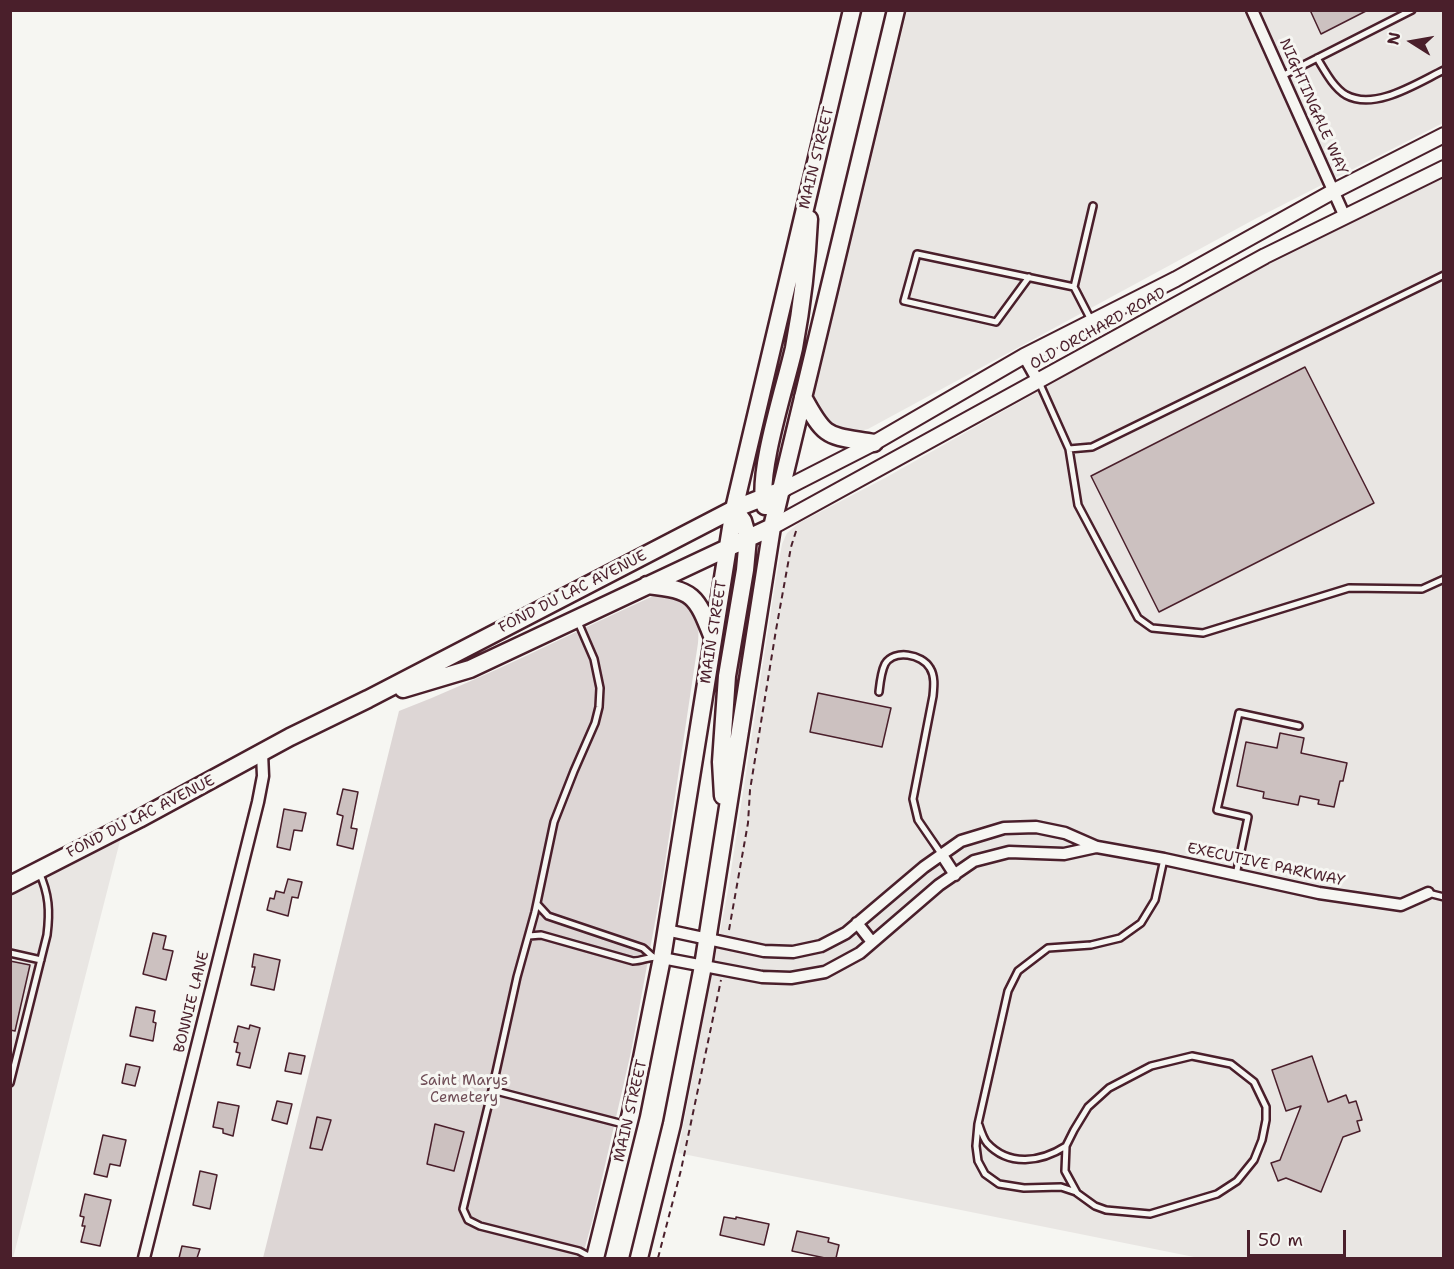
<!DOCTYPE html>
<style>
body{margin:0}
#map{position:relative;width:1454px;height:1269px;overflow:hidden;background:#f6f6f2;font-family:"Shantell Sans",sans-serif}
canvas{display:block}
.frame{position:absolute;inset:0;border:12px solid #4a1f2b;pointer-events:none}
.north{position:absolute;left:1382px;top:12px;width:60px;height:60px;-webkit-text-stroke:4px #f6f6f2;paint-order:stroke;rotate:281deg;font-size:16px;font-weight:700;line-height:24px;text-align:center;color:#4a1f2b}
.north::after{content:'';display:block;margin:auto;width:21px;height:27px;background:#4a1f2b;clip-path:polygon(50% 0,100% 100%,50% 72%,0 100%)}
.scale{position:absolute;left:1247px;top:1230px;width:99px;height:27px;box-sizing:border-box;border:3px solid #4a1f2b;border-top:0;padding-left:8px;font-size:18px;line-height:21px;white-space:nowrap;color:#4a1f2b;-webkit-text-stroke:4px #f6f6f2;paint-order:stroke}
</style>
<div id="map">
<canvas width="1454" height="1269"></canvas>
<div class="frame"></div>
<div class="north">N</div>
<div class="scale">50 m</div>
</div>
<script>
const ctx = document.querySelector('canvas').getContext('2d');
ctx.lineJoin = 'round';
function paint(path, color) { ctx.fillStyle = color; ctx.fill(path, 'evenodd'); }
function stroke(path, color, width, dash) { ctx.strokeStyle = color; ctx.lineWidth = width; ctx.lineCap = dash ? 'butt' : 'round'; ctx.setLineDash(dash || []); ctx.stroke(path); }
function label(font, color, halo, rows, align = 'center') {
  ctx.font = font + ' "Shantell Sans",sans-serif'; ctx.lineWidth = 6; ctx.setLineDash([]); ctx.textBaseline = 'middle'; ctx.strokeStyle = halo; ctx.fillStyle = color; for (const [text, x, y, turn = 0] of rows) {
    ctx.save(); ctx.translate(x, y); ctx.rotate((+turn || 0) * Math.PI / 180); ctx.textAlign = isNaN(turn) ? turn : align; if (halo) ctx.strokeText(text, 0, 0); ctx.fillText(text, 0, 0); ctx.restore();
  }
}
const built = new Path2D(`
 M907 11H1443V123L1255 219 868 429 855 432 833 428 815 406V393Z
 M1443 177V1258H1199L678 1153 728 890 776 578 782 544 787 533 799 523 885 478 1214 292Z
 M121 837 13 1258H11V894Z`);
const green = new Path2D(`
 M663 594C693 597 701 615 698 643L661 890 631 1052 592 1222 582 1258H263L399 711C485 678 567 635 651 597Z`);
const building = new Path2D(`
 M1310 10H1368L1321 34Z
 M1305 367 1374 503 1159 612 1091 476Z
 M818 693 891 708 882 747 810 732Z
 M1280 733 1304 738 1301 753 1347 763 1343 781H1340L1334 807 1318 804 1319 800 1300 796 1298 805 1263 798 1264 792 1237 786 1246 742 1277 748Z
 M343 789 358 792 351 828 357 829 353 849 337 845 343 816 337 814Z
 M284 809 306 813 302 831 294 830 290 850 277 847Z
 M288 879 302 882 298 898 292 897 288 916 267 910 270 898 274 899 276 891 284 893Z
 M153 933 166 936 163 949 173 951 166 980 143 974Z
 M254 954 280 960 274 990 251 985 255 967H252Z
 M10 961 30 965 15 1031 10 1030Z
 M136 1007 155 1011 153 1022 156 1023 153 1041 130 1036Z
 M250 1025 260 1028 250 1068 237 1065 240 1053 236 1052 238 1043 234 1042 238 1026 249 1029Z
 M289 1053 305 1056 301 1074 285 1071Z
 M1312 1056 1328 1102 1346 1095 1349 1103 1356 1101 1362 1120 1357 1121 1360 1131 1343 1137 1321 1192 1286 1178 1278 1181 1271 1163 1280 1160 1301 1106 1286 1111 1272 1070Z
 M126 1064 140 1067 135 1086 122 1083Z
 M277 1101 292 1104 287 1124 272 1120Z
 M218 1102 239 1106 233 1136 223 1133V1129L213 1127Z
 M317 1117 331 1120 322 1150 310 1148Z
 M435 1124 464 1132 454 1171 427 1164Z
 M103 1135 126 1140 120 1166 110 1164 107 1177 94 1174Z
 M200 1171 217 1175 210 1209 193 1205Z
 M85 1194 111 1200 100 1246 81 1242 85 1226H82L84 1217 80 1216Z
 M724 1217 736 1219V1217L769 1224 764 1245 720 1235Z
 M797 1231 829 1238 828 1242 839 1245 836 1258H825L792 1251Z
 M182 1246 200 1249 197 1258H179Z`);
const path = new Path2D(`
 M729 930 748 823 750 790 776 630 791 547 797 528
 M658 1258 681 1170 721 980`);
const service = new Path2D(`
 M1317 58C1325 71 1333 87 1346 95 1375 111 1417 83 1444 70
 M1282 76 1412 10
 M1029 277 996 322 904 301 917 254 1074 287
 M1091 320 1074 287 1093 206
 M1039 382 1069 449 1078 505 1138 618 1152 628 1203 633 1349 588 1422 589 1444 579
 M1069 449 1092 447 1444 275
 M578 622 594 659 600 688 599 707 595 723 574 771 554 822 535 912 517 977 492 1090 463 1209 468 1220 480 1226 579 1251 592 1258
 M879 692C880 683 881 672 885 664 894 649 922 654 930 668 935 676 934 686 933 696L913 799 918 820 942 855
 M1236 875 1248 817 1217 810 1239 713 1299 726
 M1428 893 1444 897
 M537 904 548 916 643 948 652 956
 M529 936 541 935 633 961C643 961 649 956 660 957
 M10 953 41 960
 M1192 1056 1231 1064 1254 1082 1266 1107V1120L1262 1140 1254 1160 1237 1181 1217 1194 1150 1214 1106 1210 1095 1206 1077 1193 1065 1171 1066 1146 1074 1130 1088 1107 1109 1088 1151 1066Z
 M10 1083 47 935C50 911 49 894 39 872
 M492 1090 627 1125
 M979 1125C981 1131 983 1138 987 1143 1009 1167 1041 1162 1066 1146
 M1076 1192 1061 1187 1024 1188 999 1184 985 1174 978 1161 976 1146 978 1124 1008 991 1018 971 1048 948 1091 945 1120 938 1141 923 1155 900 1164 859`);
const minor = new Path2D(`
 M1252 10 1345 217
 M1024 356 1038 381
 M942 855 955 875
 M857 923 872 942
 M666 930 764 951 793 952 821 946 846 933 924 867 961 841 1004 828 1036 827 1065 833 1097 847 1164 859 1319 893 1401 905 1428 893
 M662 958 762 977 791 978 825 972 860 953 939 885 974 861 1009 852 1064 854 1096 847
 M144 1258 258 802 263 776 262 753`);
const tertiary = new Path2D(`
 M782 490 874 443 1024 356 1176 279 1334 191 1444 135
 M772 527 1265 256 1444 168`);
const primary = new Path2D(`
 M803 397C826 440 827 435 874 443
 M765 506C756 475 786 384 794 348 802 305 807 262 809 219
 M647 585C694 590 696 595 713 638
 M403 689 470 669 772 527
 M723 796 721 762 727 676 745 570 748 538 743 521 734 509
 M10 885 139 819 290 737 368 699 734 509 782 490
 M595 1258 631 1113 662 958 734 509 852 10
 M639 1258 672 1124 703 966 772 527 896 10`);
const streetNames = [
 ["NIGHTINGALE WAY",1313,107,66],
 ["MAIN STREET",817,158,-76],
 ["OLD ORCHARD ROAD",1098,329,-29],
 ["FOND DU LAC AVENUE",573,592,-27],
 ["MAIN STREET",714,632,-81],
 ["FOND DU LAC AVENUE",141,817,-27],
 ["EXECUTIVE PARKWAY",1266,865,12],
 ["BONNIE LANE",192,1002,-76],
 ["MAIN STREET",631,1111,-77]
];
const parkNames = [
 ["Saint Marys",464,1081],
 ["Cemetery",464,1098]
];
paint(built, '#e9e6e3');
paint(green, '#ddd6d5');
paint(building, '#ccc1c0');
stroke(building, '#4a1f2b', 1.5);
stroke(service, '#4a1f2b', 10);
stroke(minor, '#4a1f2b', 15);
stroke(tertiary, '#4a1f2b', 18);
stroke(primary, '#4a1f2b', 21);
stroke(path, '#4a1f2b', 2, [6, 4.5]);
stroke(service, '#f6f6f2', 5);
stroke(minor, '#f6f6f2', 10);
stroke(tertiary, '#f6f6f2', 14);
stroke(primary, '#f6f6f2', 16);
label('15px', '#4a1f2b', '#f6f6f2', streetNames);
label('15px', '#6f4d56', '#f6f6f2', parkNames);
</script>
